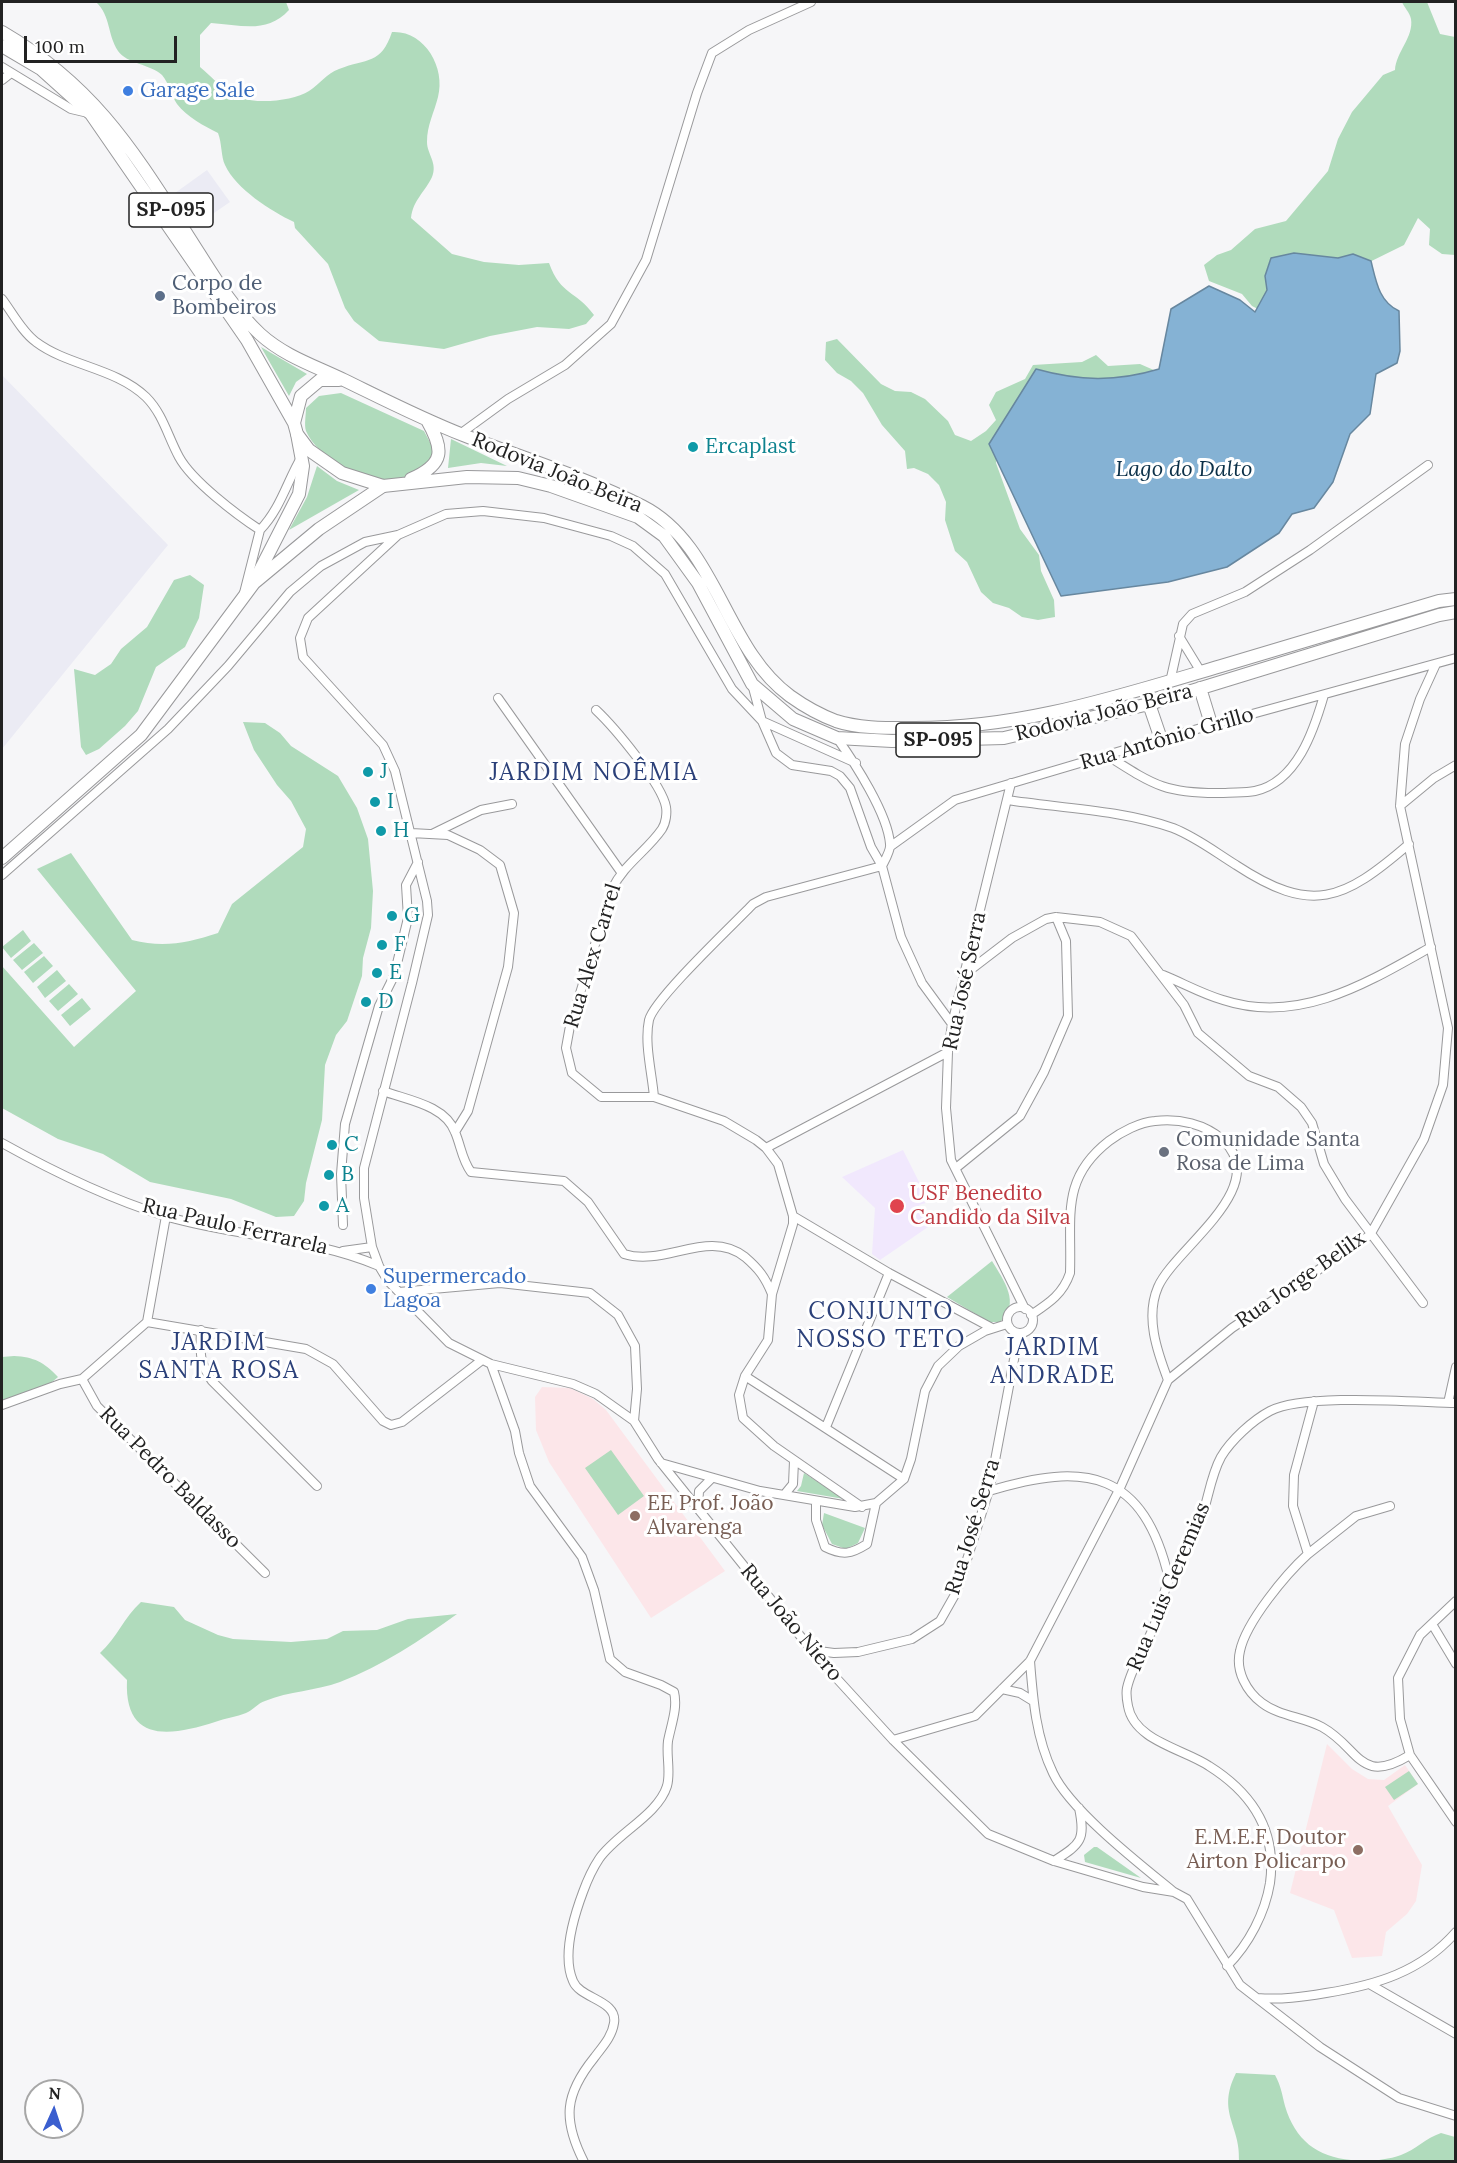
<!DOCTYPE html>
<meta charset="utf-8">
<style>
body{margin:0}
#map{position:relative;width:1457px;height:2163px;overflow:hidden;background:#f6f6f8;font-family:Lora,serif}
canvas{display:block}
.frame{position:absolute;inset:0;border:3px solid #222;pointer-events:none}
.north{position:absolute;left:24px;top:2079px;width:60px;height:60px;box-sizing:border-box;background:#fff;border:2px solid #a7a7a7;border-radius:50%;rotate:3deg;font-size:16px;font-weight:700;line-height:24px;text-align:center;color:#222}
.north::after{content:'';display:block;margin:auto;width:21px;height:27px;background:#3a5ecf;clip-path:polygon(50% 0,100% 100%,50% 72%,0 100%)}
.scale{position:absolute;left:24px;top:36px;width:153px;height:27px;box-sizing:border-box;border:3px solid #222;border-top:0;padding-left:8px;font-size:18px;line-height:21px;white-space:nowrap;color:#222;-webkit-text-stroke:4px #fff;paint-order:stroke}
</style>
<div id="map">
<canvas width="1457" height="2163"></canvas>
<div class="frame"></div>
<div class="north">N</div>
<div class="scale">100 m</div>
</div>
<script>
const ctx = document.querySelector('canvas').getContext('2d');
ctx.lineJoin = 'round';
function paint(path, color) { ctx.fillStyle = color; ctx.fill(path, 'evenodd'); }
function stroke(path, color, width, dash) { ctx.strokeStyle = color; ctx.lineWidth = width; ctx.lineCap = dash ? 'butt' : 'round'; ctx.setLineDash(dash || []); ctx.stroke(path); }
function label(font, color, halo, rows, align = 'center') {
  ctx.font = font + ' Lora,serif'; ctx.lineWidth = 6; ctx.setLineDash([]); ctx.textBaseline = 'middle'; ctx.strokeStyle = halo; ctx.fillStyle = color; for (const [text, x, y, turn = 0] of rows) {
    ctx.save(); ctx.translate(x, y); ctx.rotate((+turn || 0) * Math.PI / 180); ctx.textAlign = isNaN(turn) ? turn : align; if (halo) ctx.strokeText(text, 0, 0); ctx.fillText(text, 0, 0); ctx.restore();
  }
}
const built = new Path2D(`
 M207 170 230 202 198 224 175 193Z
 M2 375 168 545 2 749Z`);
const education = new Path2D(`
 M542 1387 570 1388 593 1399 606 1410 725 1571 651 1618 549 1462 536 1430 535 1397Z
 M1327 1744 1352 1769 1368 1779 1384 1780 1405 1765 1418 1784 1388 1806 1422 1865 1416 1901 1407 1914 1386 1932 1382 1956 1352 1958 1334 1910 1290 1893Z`);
const medical = new Path2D(`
 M903 1150 929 1202 919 1205 931 1225 880 1260 872 1254 875 1208 842 1177Z`);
const green = new Path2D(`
 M96 2H286L289 10C267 34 242 25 211 23L200 35V67C212 77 227 94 241 98 258 104 294 101 309 91 320 84 326 74 339 69 367 58 381 65 392 32 424 30 446 67 438 97 434 113 427 125 427 142 427 154 438 163 432 177 425 192 413 200 411 218L452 254 484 262 519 265 549 263C561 296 576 290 594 315L586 324 569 329 537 327 490 336 444 349 379 341 354 321 345 308 328 264 295 228 294 222C271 211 236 189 225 165 221 157 222 143 218 133 204 126 187 117 177 104 171 95 169 83 162 75 150 64 127 64 118 51 107 34 111 16 96 2Z
 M1402 2H1427L1440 34 1455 37V255L1442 254 1429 245 1430 229 1418 218 1404 245 1266 313 1252 306 1242 294 1209 281 1204 265 1217 255 1231 250 1255 229 1286 221 1328 171 1338 139 1352 112 1383 75 1395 70C1396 52 1414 37 1411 19 1410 13 1404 7 1402 2Z
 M837 339 881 384 895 391 911 392 925 399 948 421 955 435 971 441 986 431 996 420 989 405 996 392 1025 379 1033 365 1082 362 1096 355 1108 366 1140 364 1156 371 999 447 996 463 1020 529 1039 555 1041 571 1054 600 1055 617 1038 620 1022 617 1009 608 993 603 981 592 967 562 955 551 945 520 946 502 939 485 928 474 914 468 907 469 905 451 882 425 863 393 851 381 837 373 825 360 826 342Z
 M261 347 307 374 296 382 289 396Z
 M341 393 424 431 433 448 432 465C424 470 413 479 404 481 373 489 318 460 306 431 304 425 306 415 306 408L319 396Z
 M451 439 507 466 481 463 448 468Z
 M317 466 337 481 359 490 289 530 307 497Z
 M190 575 204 585 199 618 185 647 156 667 138 711 125 726 99 749 86 755 81 747 74 669 95 675 111 664 121 649 147 627 174 580Z
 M243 722 265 723 280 733 291 746 338 776 357 808 368 839 373 891 371 928 363 958 362 976 347 1021 336 1035 325 1065 322 1120 306 1183 304 1201 294 1216 276 1217 231 1199 150 1182 103 1154 58 1139 2 1108V966L74 1047 136 991 37 869 71 853 132 940C163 948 188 943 218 933L232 904 303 847 306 829 291 801 277 785 254 750Z
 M23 930 31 941 11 958 2 947Z
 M34 943 43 953 22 970 13 960Z
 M44 956 53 966 33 983 24 972Z
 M57 970 66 981 45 998 37 987Z
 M69 984 78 994 58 1011 49 1001Z
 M82 998 91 1009 70 1026 61 1015Z
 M992 1261C1004 1281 1021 1303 1000 1322H989L947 1297Z
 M14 1356C34 1357 44 1362 58 1377L45 1388 2 1403V1357Z
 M611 1450 644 1496 618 1515 585 1468Z
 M804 1473 844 1499 797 1491 801 1486Z
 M824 1513 865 1528 858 1543 846 1549 832 1544 822 1525Z
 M141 1602 174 1607 185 1620 218 1635 233 1639 291 1642 327 1639 343 1631 377 1630 408 1619 457 1614C421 1640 382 1666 340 1682 316 1691 289 1691 265 1701 258 1703 253 1710 246 1713 237 1717 225 1718 215 1722 171 1736 124 1744 127 1680L100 1653C117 1638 124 1617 141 1602Z
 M1409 1771 1418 1784 1394 1800 1385 1787Z
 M1094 1847H1097L1141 1878 1085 1862 1084 1855Z
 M1236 2073 1275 2075C1281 2086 1282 2094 1285 2106 1295 2140 1317 2157 1351 2160 1369 2161 1384 2161 1401 2155 1415 2150 1426 2138 1441 2133L1455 2137V2161H1239C1241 2125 1216 2113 1236 2073Z`);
const water = new Path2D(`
 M1294 253 1338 258 1353 254 1371 261C1376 281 1379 302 1399 311L1400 351 1397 363 1376 374 1370 414 1350 434 1333 482 1314 508 1292 514 1279 533 1227 567 1168 582 1061 596 989 444 1036 369C1079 381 1116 382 1159 369L1171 309 1209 286 1240 300 1255 312 1267 290 1265 276 1271 258Z`);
const street = new Path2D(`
 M2 67 71 109 88 113
 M2 80 11 73
 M2 299C12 312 22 332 36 342 68 366 116 368 146 397 163 414 168 437 179 457 192 481 237 515 260 530L244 593
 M460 434 508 399 565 365 611 324 646 260 697 93 712 53 749 30 811 2
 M260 530C281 508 287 481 302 456
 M398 535 308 618 300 638 303 657 383 745 395 771 427 901 428 915 412 983 364 1168V1198L372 1247 379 1266 388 1281 449 1343 491 1364 573 1384 596 1394 634 1421 658 1459 818 1658 893 1740 988 1834 1054 1861 1143 1887 1174 1892
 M1179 636 1201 672
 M1170 682 1183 624 1192 614 1245 592 1310 550 1428 465
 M752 684 762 721 776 753 792 765 831 771 840 776 850 788 871 847 882 866 901 937 922 983 952 1024
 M498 698 621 872
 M596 710C614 727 662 784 666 807 667 813 666 823 662 829 647 851 624 864 612 889L570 1026 566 1048 572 1073 601 1097H654L724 1121 756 1140 766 1148 778 1164 793 1216V1224L772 1294 768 1340 745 1376 739 1395 743 1418 774 1446 862 1507
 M837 738C854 762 888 814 890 844 891 850 885 860 882 866
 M1108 756C1155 786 1167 794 1223 793 1234 792 1245 793 1255 791 1297 782 1314 730 1324 695
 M1011 783 952 1024 948 1052 946 1108 951 1160 1025 1309
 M1007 800C1061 808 1121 810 1173 828 1196 837 1215 852 1236 865 1312 915 1343 901 1409 844
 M1400 806 1434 778 1456 765
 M411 833 448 835 480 850 500 865 514 913 508 967 468 1111 455 1132
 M432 834 481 810 512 804
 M891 846 955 800 1161 739 1456 658
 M2 875 168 729 228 666 290 592 321 566 365 542 398 535 446 514 483 511 544 518 611 536 633 546 665 574 732 689 762 721 856 763
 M965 974 1012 938 1046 919 1056 917 1100 922 1131 936 1184 1005 1198 1033 1249 1076 1278 1087 1301 1107 1312 1123 1324 1164 1345 1199 1423 1303
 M1163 975C1183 983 1202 994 1223 1000 1299 1025 1367 983 1431 947
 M383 1091C407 1100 445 1105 455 1132 461 1146 462 1160 471 1172L564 1181 588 1202 624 1254C665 1267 708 1228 745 1257 759 1269 765 1277 772 1294
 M654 1097C652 1073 644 1043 649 1020 654 999 734 924 753 904L766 897 882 866
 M2 1143C54 1172 107 1198 165 1216 235 1237 311 1237 379 1266
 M766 1148 948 1052
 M956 1168 1020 1116 1044 1072 1068 1016 1066 941 1056 917
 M793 1216 889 1273 992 1328
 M343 1225 341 1174 345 1124 379 1006 394 976 408 918 406 885 418 862
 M343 1251 372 1247
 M399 1292 500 1283 590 1293 618 1315 635 1346 637 1389 634 1421
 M1007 1320a13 13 0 1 1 26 0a13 13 0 1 1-26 0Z
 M1031 1315C1049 1303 1063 1294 1070 1273 1072 1217 1060 1179 1109 1141 1121 1132 1140 1122 1155 1121 1179 1118 1205 1124 1223 1140 1273 1187 1175 1248 1158 1287 1145 1317 1157 1351 1168 1380
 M147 1322 306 1349 333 1364 383 1421 391 1425 402 1422 482 1360
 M201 1330C200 1351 199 1363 212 1381L317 1486
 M491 1364 515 1431 519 1453 530 1486 582 1557 594 1590 610 1659 625 1672 661 1685 674 1692C678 1708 671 1725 668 1741 666 1756 671 1772 667 1786 658 1815 616 1834 599 1859 593 1868 587 1881 583 1892 574 1916 562 1956 573 1981 580 1999 618 2000 614 2023 612 2037 602 2047 594 2058 565 2094 562 2119 584 2162
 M745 1376 904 1479
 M82 1379 97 1406 265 1573
 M1314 1401 1294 1475 1293 1506 1308 1554C1286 1574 1246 1622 1240 1651 1235 1671 1247 1692 1262 1703 1279 1716 1304 1717 1322 1727 1360 1748 1359 1786 1410 1755
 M1448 1403 1456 1367
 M2 1405 60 1384 82 1379 147 1322 166 1216
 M826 1427 889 1273
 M661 1463 760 1491 855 1507 876 1503 904 1479 911 1459 925 1391 938 1366 959 1346 985 1331 1007 1324
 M989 1491C1086 1461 1144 1471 1169 1579
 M784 1495 793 1484 794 1461
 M816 1501V1520L825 1547C843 1556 851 1554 867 1544L876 1503
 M698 1509 699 1491 712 1478
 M1308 1554 1356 1516 1390 1506
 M1456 1601 1420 1635 1398 1678 1400 1719 1410 1755 1456 1822
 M1432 1624 1456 1664
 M811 1650 834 1653 858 1652 912 1639 940 1621 957 1591 990 1487 1019 1333
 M1030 1661C1033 1700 1036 1738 1053 1773 1070 1810 1141 1865 1174 1892L1187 1899 1240 1985 1320 2047 1399 2098 1456 2116
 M1002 1689 1020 1693 1033 1701
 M893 1740 975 1716 1030 1661 1120 1488 1168 1380 1232 1328 1370 1235 1424 1139 1443 1085 1448 1028 1400 806 1405 744 1420 699 1436 664
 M1054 1861C1080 1844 1086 1841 1079 1808
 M1227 1966C1249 1944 1265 1913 1270 1883 1277 1831 1252 1793 1209 1766 1184 1749 1134 1741 1128 1706 1127 1701 1126 1693 1127 1688 1132 1665 1148 1643 1156 1621 1161 1607 1163 1591 1170 1578 1180 1559 1192 1543 1200 1522 1208 1502 1210 1477 1221 1457 1231 1440 1253 1420 1270 1411 1305 1393 1413 1402 1456 1403
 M1371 1985 1456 2034
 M1257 1998C1281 2000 1302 1997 1326 1993 1376 1985 1421 1972 1456 1932`);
const secondary = new Path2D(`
 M257 576 299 494 303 466 297 434
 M2 858 141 735 254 583 319 529 383 486`);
const primary = new Path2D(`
 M2 32C94 86 132 149 188 236 210 270 230 306 260 334 284 356 315 366 344 380 383 399 422 419 463 435 523 458 584 477 642 506 717 544 724 648 790 696 804 706 820 715 836 721 857 728 884 728 906 728 1017 730 1116 697 1221 666 1294 644 1367 623 1439 601L1456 599
 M2 46 41 69 91 114 247 340 294 423
 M339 380H320L301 396 294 423 297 434 309 450 342 473 383 486 467 477 518 478 551 486 638 517 664 536 698 583 752 684 793 719 837 738 892 741 1004 738 1149 704 1439 615 1456 612
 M411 479C445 464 444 450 427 420
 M1200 688 1212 727
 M1149 704 1161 739`);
const markers = [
 [128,91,6,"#3f7fe0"],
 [160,296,6,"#5c6f8a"],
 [693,447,6,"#0f9aa8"],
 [368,772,6,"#0f9aa8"],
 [375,802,6,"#0f9aa8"],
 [381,831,6,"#0f9aa8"],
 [392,916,6,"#0f9aa8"],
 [382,945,6,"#0f9aa8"],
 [377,973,6,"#0f9aa8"],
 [366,1002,6,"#0f9aa8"],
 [332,1145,6,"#0f9aa8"],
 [1164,1152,6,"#6b7280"],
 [329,1175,6,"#0f9aa8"],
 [324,1206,6,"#0f9aa8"],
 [897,1206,8,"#e0444e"],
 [371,1289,6,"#3f7fe0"],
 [635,1516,6,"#8d6e63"],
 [1358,1850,6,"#8d6e63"]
];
const shields = [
 [171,210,84],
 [938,740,84]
];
const shieldNames = [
 ["SP-095",171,210],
 ["SP-095",938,740]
];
const shopNames = [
 ["Garage Sale",140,91],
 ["Supermercado",383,1277],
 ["Lagoa",383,1301]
];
const serviceNames = [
 ["Corpo de",172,284],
 ["Bombeiros",172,308]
];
const cultureNames = [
 ["Ercaplast",705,447],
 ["J",380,772],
 ["I",387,802],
 ["H",393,831],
 ["G",404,916],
 ["F",394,945],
 ["E",389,973],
 ["D",378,1002],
 ["C",344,1145],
 ["B",341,1175],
 ["A",336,1206]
];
const streetNames = [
 ["Rodovia João Beira",557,473,22],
 ["Rodovia João Beira",1104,713,-14],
 ["Rua Antônio Grillo",1167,739,-16],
 ["Rua Alex Carrel",593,956,-73],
 ["Rua José Serra",965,981,-78],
 ["Rua Paulo Ferrarela",235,1227,13],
 ["Rua Jorge Belilx",1301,1280,-35],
 ["Rua Pedro Baldasso",170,1478,45],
 ["Rua José Serra",973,1527,-73],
 ["Rua Luis Geremias",1169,1587,-67],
 ["Rua João Niero",791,1623,50]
];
const worshipNames = [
 ["Comunidade Santa",1176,1140],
 ["Rosa de Lima",1176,1164]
];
const healthNames = [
 ["USF Benedito",910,1194],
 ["Candido da Silva",910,1218]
];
const educationNames = [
 ["EE Prof. João",647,1504],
 ["Alvarenga",647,1528],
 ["E.M.E.F. Doutor",1346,1838,"right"],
 ["Airton Policarpo",1346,1862,"right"]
];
const waterNames = [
 ["Lago do Dalto",1184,470]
];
const quarterNames = [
 ["JARDIM NOÊMIA",594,773],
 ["CONJUNTO",881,1312],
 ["NOSSO TETO",881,1340],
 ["JARDIM",219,1343],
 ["SANTA ROSA",219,1371],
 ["JARDIM",1053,1348],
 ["ANDRADE",1053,1376]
];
paint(built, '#ebebf4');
paint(education, '#fce6e9');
paint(medical, '#f1e8fd');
paint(green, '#b0dbbc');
paint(water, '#85b2d4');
stroke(water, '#67879f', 1.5);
stroke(street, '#99999b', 10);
stroke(secondary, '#99999b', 14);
stroke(primary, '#99999b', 14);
stroke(street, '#fff', 8);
stroke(secondary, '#fff', 12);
stroke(primary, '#fff', 12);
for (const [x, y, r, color] of markers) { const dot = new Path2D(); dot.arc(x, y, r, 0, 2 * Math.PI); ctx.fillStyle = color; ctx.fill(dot); stroke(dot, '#fff', 2); }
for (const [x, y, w] of shields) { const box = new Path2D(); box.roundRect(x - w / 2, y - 17, w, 34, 4.5); ctx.fillStyle = '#fff'; ctx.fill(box); stroke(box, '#222', 1.5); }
label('bold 20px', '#222', null, shieldNames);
label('21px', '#366cbe', '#fff', shopNames, 'left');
label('21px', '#4e5e75', '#fff', serviceNames, 'left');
label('21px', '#0d838f', '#fff', cultureNames, 'left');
label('21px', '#222', '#fff', streetNames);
label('21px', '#5b616d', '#fff', worshipNames, 'left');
label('21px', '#be3a42', '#fff', healthNames, 'left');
label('21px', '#785e54', '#fff', educationNames, 'left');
label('italic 22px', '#0b3048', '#fff', waterNames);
ctx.letterSpacing = '1.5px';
label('24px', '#2b4079', '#fff', quarterNames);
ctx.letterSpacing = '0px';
</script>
